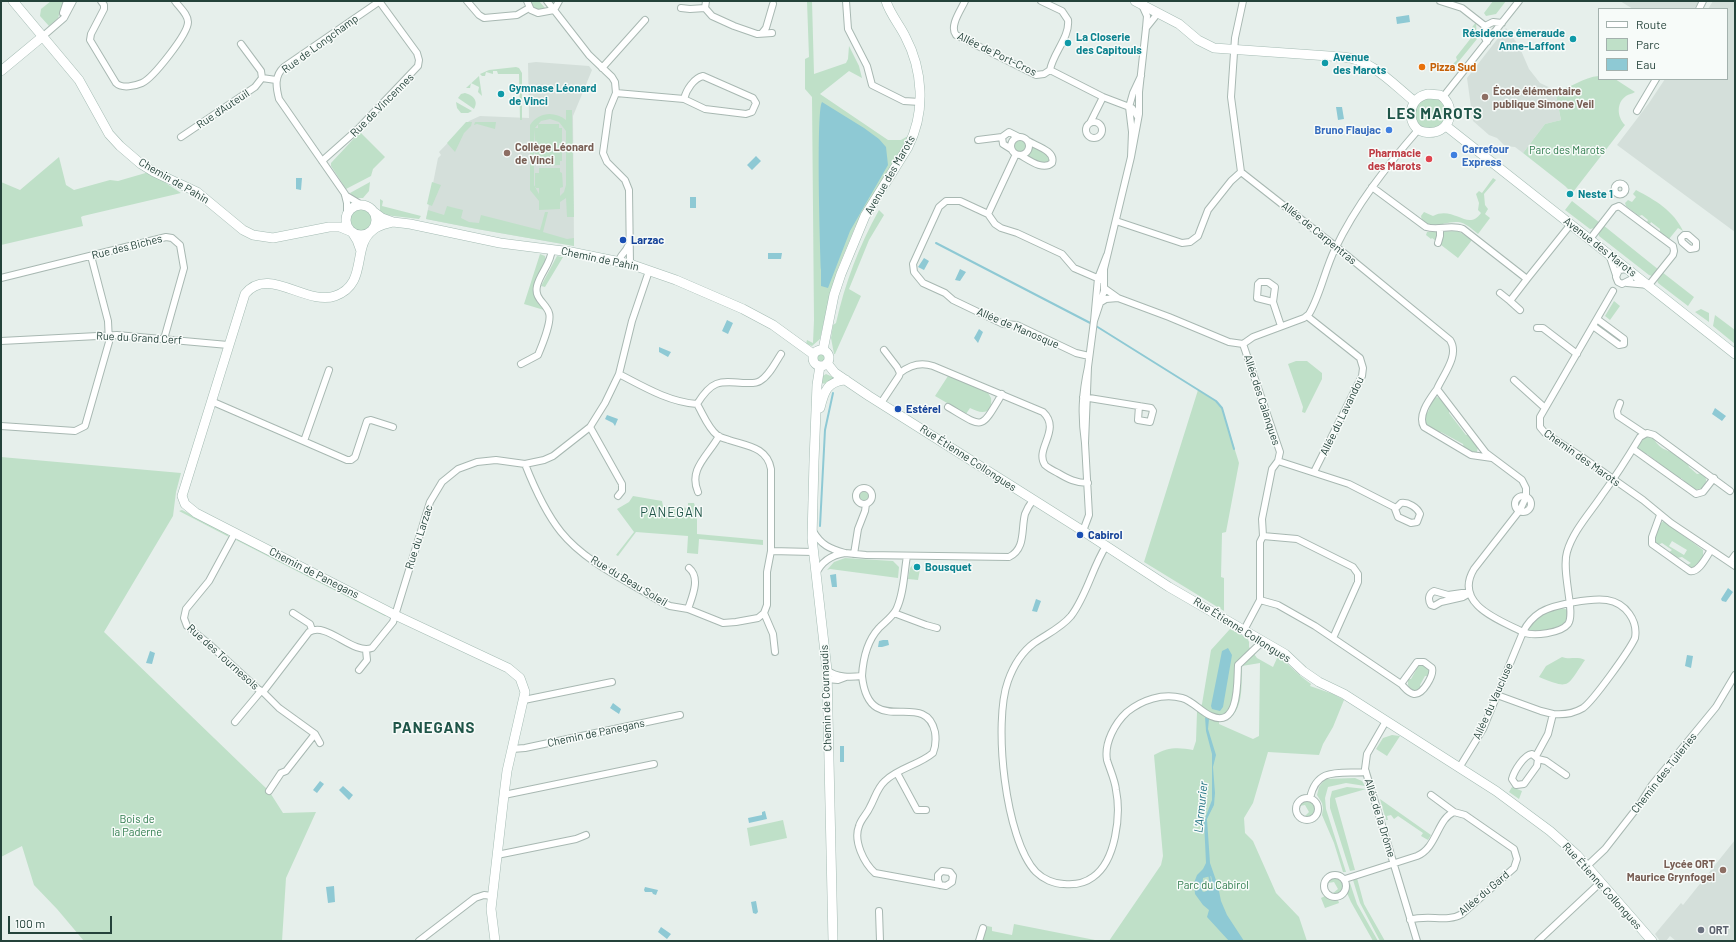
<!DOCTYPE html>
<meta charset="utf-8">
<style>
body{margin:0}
#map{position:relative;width:1736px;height:942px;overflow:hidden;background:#e6efeb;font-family:Barlow,sans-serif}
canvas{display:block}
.frame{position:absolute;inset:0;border:2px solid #24423a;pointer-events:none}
.legend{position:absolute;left:1598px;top:8px;width:130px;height:72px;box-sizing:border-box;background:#f7fbf9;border:1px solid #a3b1ad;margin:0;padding:5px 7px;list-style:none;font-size:12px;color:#24423a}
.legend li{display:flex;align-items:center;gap:8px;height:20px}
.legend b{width:20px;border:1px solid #a3b1ad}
.scale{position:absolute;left:8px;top:916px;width:104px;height:18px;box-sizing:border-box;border:2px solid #24423a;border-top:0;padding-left:5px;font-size:12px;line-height:14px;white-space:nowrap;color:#24423a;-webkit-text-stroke:3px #f7fbf9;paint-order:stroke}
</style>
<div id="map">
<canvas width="1736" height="942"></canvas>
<div class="frame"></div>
<ul class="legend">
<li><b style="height:5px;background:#fff"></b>Route</li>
<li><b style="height:11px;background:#bfe0c8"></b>Parc</li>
<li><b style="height:11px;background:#8ec9d4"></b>Eau</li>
</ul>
<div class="scale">100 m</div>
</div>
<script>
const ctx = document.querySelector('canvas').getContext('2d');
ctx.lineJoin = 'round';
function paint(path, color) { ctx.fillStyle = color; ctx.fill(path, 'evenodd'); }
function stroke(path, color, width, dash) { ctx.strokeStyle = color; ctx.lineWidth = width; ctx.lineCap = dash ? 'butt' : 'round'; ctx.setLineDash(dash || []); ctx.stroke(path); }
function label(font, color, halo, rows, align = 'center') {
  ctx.font = font + ' Barlow,sans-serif'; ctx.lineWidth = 3; ctx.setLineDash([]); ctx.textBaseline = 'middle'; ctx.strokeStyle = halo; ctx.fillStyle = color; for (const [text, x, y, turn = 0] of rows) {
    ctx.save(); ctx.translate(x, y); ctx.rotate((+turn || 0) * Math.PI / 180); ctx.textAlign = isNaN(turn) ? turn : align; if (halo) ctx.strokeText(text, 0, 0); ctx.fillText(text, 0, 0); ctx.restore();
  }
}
const built = new Path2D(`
 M1620 1H1699L1694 9H1633Z
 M1713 1H1735V232L1617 145 1649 103 1665 79H1727V9H1708Z
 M1506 28 1519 46 1529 69 1540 83 1555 90 1561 120 1545 124 1523 153 1515 147 1505 146 1497 138 1489 135 1473 121 1467 78Z
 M536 62 589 66 592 70 573 116 574 246 477 229 426 219 438 158 441 155 439 152 469 121 480 116 529 118 528 63Z
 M1735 840V941H1676L1670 936 1666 941H1660L1655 934 1681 903 1683 905Z`);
const green = new Path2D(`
 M51 1H64L58 18 49 26 40 16 41 9Z
 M530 1H539L545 8 536 10 532 6Z
 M807 1H812L814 74 846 63 848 59 849 46 859 66 862 78 849 71 820 94 888 140H901L908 136 903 147 855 227 838 268 831 291 820 339 812 346 806 344 807 340 813 343 814 320 812 97 805 89V59L809 57Z
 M1493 1H1506L1496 14 1486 16 1484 13Z
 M1476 22 1477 39 1455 66 1453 64 1457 60 1456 57 1471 38 1467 34Z
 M516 67 519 68 522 73V120H520L519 74H498L497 71H493V74L486 72 485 76H482L480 74 489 70Z
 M479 76 482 96 478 92 479 87 471 83 470 88H466Z
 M1599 76V79H1615L1635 92C1632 94 1629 94 1626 96 1616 103 1617 117 1625 125L1570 196 1568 195 1570 191 1565 186 1523 153 1545 124 1561 120 1555 90C1571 89 1583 77 1599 76Z
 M465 93C473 95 479 101 474 109L458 98 461 94Z
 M1414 113a16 16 0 1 1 32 0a16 16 0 1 1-32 0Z
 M456 102 472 111 468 113H461L457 108Z
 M566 110H572L574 217H567L566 198 560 202V209L539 210V201L530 190V125C539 112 554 111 566 120ZM550 119 559 122 566 131V185L564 192 560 196V188L563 187 562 173 560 172V168H539V173H535V188H539V194L534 185V129L535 143H538V147H535V162H539V166L560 165V161H562V146H559V143H562V128H559V124H538V128H535L541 121Z
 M466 122H472L471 126 464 133 455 152 447 143Z
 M475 122H496L495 129 477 124 474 125Z
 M360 132 385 157 373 169 371 176 346 189 331 166V163Z
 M1013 146a7 7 0 1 1 14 0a7 7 0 1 1-14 0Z
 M1031 145 1047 154 1050 159 1047 163 1043 164 1026 156 1030 152Z
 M59 157 66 185 74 190 110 180 118 181 149 172 181 193 83 216 81 217 83 226 1 245V182L20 190Z
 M1493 178 1496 180 1484 194 1485 205 1488 209 1485 214 1490 218 1478 234C1472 229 1466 223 1458 222 1444 221 1435 230 1422 221L1421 216 1424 212 1433 216C1454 205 1468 232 1481 213L1478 210 1479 203 1476 194 1479 191 1482 193Z
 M370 182 369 191 363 198H355L350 193Z
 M432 182 441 185 432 206 427 204Z
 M1636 190C1655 200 1674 211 1683 231L1678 228 1669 239 1660 232V229L1651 222 1650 224 1647 222 1648 220 1642 215 1639 216 1626 206 1625 203 1628 200 1632 202 1636 197 1633 194Z
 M380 199 383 201 382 206 421 216 419 219 385 215 380 211Z
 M1572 201 1600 223 1595 228 1590 229 1565 210Z
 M447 206 463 210 461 218 469 222 479 223 481 215 540 230 545 212H548L543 232 567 239 574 238V246L477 229 426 219 428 210 444 215Z
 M350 220a11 11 0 1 1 22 0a11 11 0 1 1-22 0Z
 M879 210 884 215 869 240 849 289 861 296 835 354H834L831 338 833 325 836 323C845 283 859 246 879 210Z
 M1603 225 1659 270 1652 276 1649 275 1599 236 1598 232Z
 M1458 231 1472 240 1458 258 1432 238 1431 239 1426 235 1427 232Z
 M540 254 545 256 546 261 533 290 537 302 544 310 524 304Z
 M557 256 563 257 545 287 541 286Z
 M1662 272 1694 297 1688 306 1658 283 1657 280Z
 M1614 301 1620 306 1610 320 1605 316Z
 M1701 309 1709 313V322L1695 312Z
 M1715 315 1735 330V344L1713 326Z
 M816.5 358a4.5 4.5 0 1 1 9 0a4.5 4.5 0 1 1-9 0Z
 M1296 361H1307L1322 373V379L1305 413 1302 412 1303 407 1288 364Z
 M826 374 835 378 826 384 821 383 823 376Z
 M948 376 987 391 991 398C993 415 981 414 970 408L966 414 935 396Z
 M1198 390 1216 401 1222 408 1239 463 1226 532 1222 533 1221 577 1224 578V611L1144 562Z
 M1437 397 1441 399 1450 410 1449 413 1466 435H1468L1478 447 1477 452 1473 453 1464 448 1463 444 1441 432 1437 433 1426 427 1424 416 1426 413 1428 412 1433 398Z
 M1646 436 1653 438C1659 447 1662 449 1672 452 1678 454 1684 461 1688 464L1689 467 1697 474 1702 473C1709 479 1706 484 1701 489L1694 490 1681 478 1677 479 1661 468 1660 464 1647 454 1643 455C1638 452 1637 447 1638 441Z
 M1 457 181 473 176 492 173 516 104 632 269 791 283 813 316 812 286 878 282 941H84L57 909 34 885 22 846 1 857Z
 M859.5 496a4.5 4.5 0 1 1 9 0a4.5 4.5 0 1 1-9 0Z
 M633 496 662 501 663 506 688 508V503H694L697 513V534L763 540V545L699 539 698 554 687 553 688 536 636 532 618 556 616 555 634 532 617 509 629 502Z
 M182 510 226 532 229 537 179 511Z
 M1664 521 1703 550V559L1693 570 1687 565 1691 563 1682 557 1677 558 1668 553 1672 550 1662 543 1658 545 1655 544C1654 537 1657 524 1664 521ZM1672 541 1687 550 1684 555 1669 546Z
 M236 540H241L387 616H385Z
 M845 558 893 561 899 567 898 578 830 569 827 570 834 562Z
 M915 562 914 568 920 569 918 580 908 579 910 568Z
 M1562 608 1568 610C1570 630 1545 631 1529 632V627C1538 615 1548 611 1562 608Z
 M1230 629 1247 638 1249 642V647L1257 658 1273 667 1278 656C1290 665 1299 676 1311 684L1310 686 1333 694 1344 700 1333 727 1323 744 1319 755 1268 752 1253 803 1244 818 1245 833 1253 841 1276 893 1299 917 1307 941H1109L1161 865 1163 856 1154 755C1167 747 1179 747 1193 750L1196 741 1197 712 1202 704 1211 650ZM1260 663 1259 736 1253 739 1219 724V722C1245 718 1241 687 1242 666Z
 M1562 657C1569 660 1577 656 1585 660 1566 687 1571 690 1539 677L1546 666Z
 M1418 664H1421L1430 670 1428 676H1425L1420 685 1421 687 1420 690 1415 691 1410 689 1408 685V679H1411L1416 670 1415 668Z
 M1392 735 1400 736 1387 756 1376 749 1383 738Z
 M1355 778 1362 781 1365 786 1346 783 1328 787 1325 798 1326 809 1346 872H1343L1334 843 1322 815 1323 808 1322 803 1317 795 1319 787 1325 779Z
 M1347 787 1366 789 1335 798 1355 870 1350 871 1330 808V799L1332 791Z
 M1512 787 1522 791 1519 799 1509 792Z
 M1380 799 1431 835 1428 840 1421 836 1423 833 1398 816 1394 819 1391 815 1387 816 1388 820H1386Z
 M1304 801H1310L1315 806V812L1310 817H1304L1309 812 1305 805 1299 806Z
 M783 820 787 838 750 846 747 828Z
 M1335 877 1341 880 1344 886 1341 892 1335 894H1332L1338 889 1334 882 1328 883 1332 878Z
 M1357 878 1364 904 1385 941H1380L1360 903 1353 880Z
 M1350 883 1357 904 1378 941H1373L1351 902 1347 893Z
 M1325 896 1331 899 1338 900 1339 903 1325 908 1321 898Z
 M1014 924 1100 941H982L987 926 992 927V931L1012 935Z`);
const water = new Path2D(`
 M1409 15 1410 22 1397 24 1396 17Z
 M822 102 864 128 879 139 886 147 888 165 850 231 828 288 821 286V270C820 249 816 110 822 102Z
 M1336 107H1342L1344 119 1338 120Z
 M756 156 761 161 752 170 747 165Z
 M296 178H302L301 190 296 189Z
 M690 197H696V208H690Z
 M768 253H782L781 259H768Z
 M924 258 929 261 924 270 918 267Z
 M960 269 966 272 960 281 955 280Z
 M727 320 733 323 728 334 722 331Z
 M979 329 983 332 978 343 974 338Z
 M659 347 671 352 668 357 659 352Z
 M1715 408 1726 416 1722 421 1712 414Z
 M607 415 618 419 615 426 613 423 605 419Z
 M836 574 837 587H832L830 575Z
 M1728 588 1733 592 1726 602 1722 601 1721 599Z
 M1036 599 1041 601 1037 612 1032 611Z
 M883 640H888L889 645 882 647H878L879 641Z
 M1228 648 1232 655 1223 707 1220 711 1212 709 1211 706 1222 651Z
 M150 651 155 653 152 664 146 663Z
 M1687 655 1693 656 1691 668 1685 666Z
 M613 703 621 709 619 714 610 708Z
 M1205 717 1209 719 1208 729 1216 755 1213 767 1215 793 1214 805 1207 819 1210 863 1218 886 1221 901 1227 915 1244 941H1229L1207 917 1209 910 1203 905 1195 894 1194 883 1197 875 1203 869 1206 863 1204 821 1212 800V754L1206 731ZM1211 876C1213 882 1211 890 1204 892L1202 891 1203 878Z
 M840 746H844V762H840Z
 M320 781 324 784 317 793 313 790Z
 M343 786 353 795 349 800 339 790Z
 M765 811 767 819 749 823 748 818 762 815V812Z
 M334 886 335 902 328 903 326 887Z
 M645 887 658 890 656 895 653 894 652 892H645L644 890Z
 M756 901 758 912 756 914 753 913 751 902Z
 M661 927 671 934 667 939 658 932Z`);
const stream = new Path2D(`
 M936 243 1096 326 1216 401 1222 408 1234 449
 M820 526 825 430 833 393
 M1209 874 1211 886`);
const street = new Path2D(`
 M101 1 104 5V9L91 34 90 40 116 83C122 89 135 86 142 83 153 78 188 34 188 22 188 14 179 7 175 1
 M467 1 479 15 484 18 517 15 529 8
 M527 1 531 10 538 13 554 10 559 1
 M547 1 589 55 612 77 615 82 616 93 609 110 603 153 607 162 625 180 629 190 630 264
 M706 1 705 8 712 16 734 26 757 34 772 33
 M846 1 848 29 867 66 872 85 904 101 920 102
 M965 1C961 10 949 26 956 35L1036 75 1044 74 1050 70
 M1041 1 1062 11 1068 20C1070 37 1053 53 1050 70L1103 97 1132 108 1138 117
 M1243 1 1235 38 1231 97 1241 172 1339 249 1450 340C1460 355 1443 375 1437 389L1486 453 1522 480 1526 488V497L1520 510 1474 569C1453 604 1499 620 1523 632L1483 729 1459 768
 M1440 1 1462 8 1485 26
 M681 8 690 9 705 8
 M1699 9 1703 1
 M63 13 67 1
 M1146 28 1158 13
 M762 33 766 28 773 4
 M42 37 64 18 73 1
 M1487 42 1483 34 1485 26 1493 22 1502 23
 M241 44 261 71 262 78
 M602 68 645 20
 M1141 76 1133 93 1129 107 1132 132 1131 157 1139 114V92L1146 28 1147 16 1142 5
 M616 93 684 99 705 109 746 114 752 112 756 103 753 98 703 76C694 78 686 90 684 99
 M1443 97 1519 1
 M1637 111 1656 79
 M1086 130a8 8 0 1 1 16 0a8 8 0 1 1-16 0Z
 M1090 123 1103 97
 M1011 146a9 9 0 1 1 18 0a9 9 0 1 1-18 0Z
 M181 137 255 87 262 78 276 80
 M978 140 1002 137
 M1011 149 1003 144 1002 137 1009 132 1019 137
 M1020 155C1029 160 1043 171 1052 163 1056 151 1036 146 1028 141
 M322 161 358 129 418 66 419 60 417 53 379 1
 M1614.5 189a5.5 5.5 0 1 1 11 0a5.5 5.5 0 1 1-11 0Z
 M1372 187 1426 227C1438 231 1451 224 1463 229L1527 279 1510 301 1500 293
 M345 194 279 99C276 87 274 76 284 67L380 1
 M345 195 360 204
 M345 195 347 203V213
 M988 214 1016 154
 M1116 221 1182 243 1190 242 1198 236 1208 210 1231 181 1241 172
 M1684 235H1688L1696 242V248L1690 249 1682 242 1681 238Z
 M1590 239 1614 208 1619 206 1673 246 1674 251 1673 255 1649 285 1627 283
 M1438 243 1440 236V228
 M1107 255 1098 278 1094 321 1104 291V269L1131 157
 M1610 257 1616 275
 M619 261C620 255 626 252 628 246
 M1628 269 1619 270 1616 277 1618 282 1622 284 1630 280
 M1 278 166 237 172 238 180 245 184 268 164 339
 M1527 279 1571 224
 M1613 291 1540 417V427L1545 433 1582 457 1643 500 1671 523 1735 566
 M1118 298 1169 317 1229 342 1243 344
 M1510 301 1520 310
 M1101 302 1106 299 1118 298 1104 288
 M1273 302 1257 298 1258 284 1260 282H1268L1275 287 1273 302 1281 326
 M1307 316 1360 358 1363 368 1362 376 1314 472
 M1593 326 1619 345 1624 344V339L1597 319
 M1537 328H1543L1577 354
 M1 341 117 335 228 345
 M1243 344 1280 452 1278 461 1272 469 1262 519 1263 536 1260 542V600L1244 630
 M1243 344 1253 337 1304 318 1309 314C1320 296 1325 269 1335 249 1356 205 1386 167 1418 130
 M884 350 897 367 900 373
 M1089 356 1076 353 1017 325 1003 324 953 300 945 293 923 283 914 272 913 264 939 207 946 201H960L988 214 995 224 1001 228 1017 233 1062 254 1074 268 1104 281
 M521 364 538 355C541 348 552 321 549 313 546 303 534 299 537 286 540 273 551 264 552 249
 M1088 367C1082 394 1081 415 1085 443L1088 367 1094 321
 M619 374C644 387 669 402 697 404
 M1514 380 1545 408
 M1437 389C1430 399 1417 415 1424 427L1471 455 1492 458
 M1083 397 1151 408 1153 411 1150 422 1138 420 1139 406
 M211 401 347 460H351L355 457 367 421 371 420 393 427
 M881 403 899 376 900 373C910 365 921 362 933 366L1043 412C1062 430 1034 449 1045 465 1048 468 1054 471 1058 473 1068 479 1076 483 1088 483
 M1620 403 1617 411 1618 416 1645 434
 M697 404C712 380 719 381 744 383 750 383 755 384 760 381 769 376 775 363 781 354
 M948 407C984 428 980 431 1002 394
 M1 426 75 431 85 426 109 342 108 321 91 256
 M590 427 622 484V491L618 496
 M304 441 329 370
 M1633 449 1696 494 1703 492 1714 478
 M1278 461 1349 484 1396 508
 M525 464C534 487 545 512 561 532 586 563 628 581 661 602L670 606 688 609 723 623 736 622 758 618 764 613 767 605V572L771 551V469C767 447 747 446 729 440 725 438 720 438 717 435 708 428 703 414 697 404
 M856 496a8 8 0 1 1 16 0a8 8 0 1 1-16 0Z
 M698 492C688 469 708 456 719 436
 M1515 504a8 8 0 1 1 16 0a8 8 0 1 1-16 0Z
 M1401 503C1408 502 1417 507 1420 514L1417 522 1411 523 1398 517 1395 509Z
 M1660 515 1652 537V544L1690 571C1699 573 1706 557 1711 550
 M813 531C821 545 830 549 845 553 832 555 821 562 816 574
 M1083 531 1089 515 1085 443
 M235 533 209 581 186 609 184 618 187 626 209 644 258 689 263 692 309 632C327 621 352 655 372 648L393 622 430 502 442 482 458 469 477 462 496 460 525 464 544 460 553 456 590 427 605 403 619 374 632 321 649 271
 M1263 536 1297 539 1353 567 1358 574V582L1333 638
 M1106 546C1092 568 1087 595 1071 616 1061 628 1047 634 1034 643 1022 652 1013 667 1008 681 993 722 1005 840 1036 872 1043 879 1054 884 1064 884 1074 885 1085 883 1093 877 1116 861 1121 815 1116 790 1115 780 1110 770 1107 760 1104 743 1115 723 1127 712 1142 700 1162 693 1182 698 1193 701 1201 712 1211 716 1240 729 1237 680 1238 665L1263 641
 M771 551 813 552
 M845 553 866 555 1009 557C1026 549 1021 529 1025 514 1027 509 1030 504 1033 500
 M854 554 858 529 865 511 866 504
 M1730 562 1735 555
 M1434 591 1448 595 1462 593H1470L1463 597 1441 602 1434 606 1431 605C1428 600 1428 594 1434 591Z
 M1260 600 1278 605 1315 626 1401 684C1405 688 1408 693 1414 694 1423 695 1434 675 1432 668L1424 662H1417L1401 684
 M688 609C692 597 701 578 689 568
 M293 613 310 624 312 630
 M764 613 773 634 775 652
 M894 613 926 625 937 628
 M359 670 367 660 366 650
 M827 670C837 678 851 677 862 676 869 742 925 687 935 732 936 739 936 746 933 753 919 765 898 768 885 781 877 788 875 798 870 807 867 814 861 819 859 826 853 841 864 863 875 873L946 886 952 882 953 876 950 872 942 871 938 875V880L940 885
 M862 676C863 659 867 641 879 628 885 622 892 617 896 610 904 594 904 573 907 556
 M827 679 838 680 846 677
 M263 692 279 708 315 734 320 743
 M1497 695 1541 711 1553 714 1548 734 1536 756
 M524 700 612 682
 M1553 714C1564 715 1573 714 1583 708 1593 701 1629 651 1635 638 1638 621 1626 603 1607 600 1592 598 1555 604 1541 612 1533 617 1527 624 1523 632 1533 637 1561 633 1568 624 1576 613 1561 572 1567 552 1573 531 1590 513 1602 495 1616 476 1628 457 1640 437L1647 433 1654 435 1730 491
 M1386 721 1367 754 1365 769 1417 941
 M235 722 261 691
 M512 749 525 748 680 715
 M1532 754 1538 759 1537 766 1524 784 1516 785 1512 779C1514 771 1524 755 1532 754Z
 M1538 759 1546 761 1566 775
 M897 773 917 810H926
 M269 791 281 773 286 771 315 734
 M504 795 654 764
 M1431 795 1454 812
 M1296 809a11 11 0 1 1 22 0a11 11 0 1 1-22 0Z
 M1310 798C1317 766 1340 774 1366 772
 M497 855 576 839 586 835
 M1587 866 1605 849 1640 804 1652 785 1716 707 1735 675
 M1324 886a11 11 0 1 1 22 0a11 11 0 1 1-22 0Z
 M1345 879 1417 856C1437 848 1437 819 1454 812L1465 815 1514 849 1517 859 1514 868 1462 914C1447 923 1428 914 1410 920
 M879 911 880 941
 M419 941 475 898 484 895 492 896
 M979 941 983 928
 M1538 941 1601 882`);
const secondary = new Path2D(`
 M13 1 79 80 109 134 120 146 141 164 154 172 197 192 243 230 253 235 273 238 329 227H340L352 232 357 240 361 251
 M1135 1 1179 24 1198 40 1214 48 1343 57C1371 59 1393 84 1414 101
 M1 71 42 37
 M1428 94 1440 95C1458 106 1451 137 1424 132 1407 129 1405 98 1428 94Z
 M1446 126 1735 354
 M346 220a15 15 0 1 1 30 0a15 15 0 1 1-30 0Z
 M374 212 382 218 393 222 410 224 500 243 571 252 630 264 676 280 743 309 773 325 813 354
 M393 222C386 224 378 225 373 230 351 246 369 284 335 296 306 306 268 265 245 294L182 496 185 504 196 513 395 615 508 668 520 678 525 692 507 771 504 795 491 909 495 941
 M813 358a8 8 0 1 1 16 0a8 8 0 1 1-16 0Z
 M823 350 834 295 841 274 865 216 908 147C926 112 923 70 905 36 899 24 890 14 886 1
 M827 363 835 373 869 396 1083 531 1169 587 1285 654 1303 671 1319 682 1344 694 1496 791 1550 831 1577 855 1652 941
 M820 366 817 385 814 461 812 538 827 670 833 941
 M820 408C824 392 827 381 846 380`);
const markers = [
 [1573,39,4,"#0f9aa8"],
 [1068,43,4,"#0f9aa8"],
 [1325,63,4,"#0f9aa8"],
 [1422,67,4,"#e8710a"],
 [501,94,4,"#0f9aa8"],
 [1485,97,4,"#8d6e63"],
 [1389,130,4,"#3f7fe0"],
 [507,153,4,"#8d6e63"],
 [1454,155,4,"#3f7fe0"],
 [1429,159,4,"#e0444e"],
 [1570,194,4,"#0f9aa8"],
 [623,240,4,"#1a4fb4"],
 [898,409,4,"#1a4fb4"],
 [1080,535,4,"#1a4fb4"],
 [917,567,4,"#0f9aa8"],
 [1723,870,4,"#8d6e63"],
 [1701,930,4,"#6b7280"]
];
const cultureNames = [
 ["Résidence émeraude",1565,33,"right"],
 ["Anne-Laffont",1565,46,"right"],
 ["La Closerie",1076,37],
 ["des Capitouls",1076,50],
 ["Avenue",1333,57],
 ["des Marots",1333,70],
 ["Gymnase Léonard",509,88],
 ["de Vinci",509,101],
 ["Neste 1",1578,194],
 ["Bousquet",925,567]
];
const streetNames = [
 ["Rue de Longchamp",320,44,-36],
 ["Allée de Port-Cros",997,54,26],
 ["Rue de Vincennes",382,105,-45],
 ["Rue d'Auteuil",223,109,-34],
 ["Avenue des Marots",890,175,-60],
 ["Chemin de Pahin",174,181,30],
 ["Allée de Carpentras",1319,233,39],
 ["Rue des Biches",127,247,-14],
 ["Avenue des Marots",1600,247,38],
 ["Chemin de Pahin",600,259,12],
 ["Allée de Manosque",1018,328,23],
 ["Rue du Grand Cerf",139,338,3],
 ["Allée des Calanques",1262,400,72],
 ["Allée du Lavandou",1342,416,-64],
 ["Rue Étienne Collongues",968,458,33],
 ["Chemin des Marots",1582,458,35],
 ["Rue du Larzac",419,537,-72],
 ["Chemin de Panegans",314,573,27],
 ["Rue du Beau Soleil",629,581,31],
 ["Rue Étienne Collongues",1242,630,32],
 ["Rue des Tournesols",223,657,42],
 ["Chemin de Cournaudis",826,698,-92],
 ["Allée du Vaucluse",1493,701,-66],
 ["Chemin de Panegans",596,733,-12],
 ["Chemin des Tuileries",1664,773,-52],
 ["Allée de la Drôme",1380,818,73],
 ["Rue Étienne Collongues",1602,886,48],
 ["Allée du Gard",1484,893,-40]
];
const foodNames = [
 ["Pizza Sud",1430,67]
];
const educationNames = [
 ["École élémentaire",1493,91],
 ["publique Simone Veil",1493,104],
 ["Collège Léonard",515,147],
 ["de Vinci",515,160],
 ["Lycée ORT",1715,864,"right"],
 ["Maurice Grynfogel",1715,877,"right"]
];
const shopNames = [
 ["Bruno Flaujac",1381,130],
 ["Carrefour",1462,149,"left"],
 ["Express",1462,162,"left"]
];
const parkNames = [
 ["Parc des Marots",1567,150],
 ["Bois de",137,819],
 ["la Paderne",137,832],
 ["Parc du Cabirol",1213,885]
];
const healthNames = [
 ["Pharmacie",1421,153],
 ["des Marots",1421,166]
];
const transitNames = [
 ["Larzac",631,240],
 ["Estérel",906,409],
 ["Cabirol",1088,535]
];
const worshipNames = [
 ["ORT",1709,930]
];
const waterNames = [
 ["L'Armurier",1201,807,-84]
];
const quarterNames = [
 ["PANEGAN",672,513]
];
const districtNames = [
 ["LES MAROTS",1435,114],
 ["PANEGANS",434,728]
];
paint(built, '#d4dfda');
paint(green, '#bfe0c8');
paint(water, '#8ec9d4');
stroke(stream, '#8ec9d4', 2);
stroke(street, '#a8b8b2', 8);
stroke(secondary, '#a4bbb3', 10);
stroke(street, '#fff', 6);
stroke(secondary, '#fff', 9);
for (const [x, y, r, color] of markers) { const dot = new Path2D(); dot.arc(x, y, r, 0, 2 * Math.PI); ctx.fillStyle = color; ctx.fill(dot); stroke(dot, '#f7fbf9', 1.5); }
label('bold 11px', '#0d838f', '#f7fbf9', cultureNames, 'left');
label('11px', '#24423a', '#f7fbf9', streetNames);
label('bold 11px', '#c56008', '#f7fbf9', foodNames, 'left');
label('bold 11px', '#785e54', '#f7fbf9', educationNames, 'left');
label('bold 11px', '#366cbe', '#f7fbf9', shopNames, 'right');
label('11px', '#2d7a4b', '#f7fbf9', parkNames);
label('bold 11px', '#be3a42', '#f7fbf9', healthNames, 'right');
label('bold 11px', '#164399', '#f7fbf9', transitNames, 'left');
label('bold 11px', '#5b616d', '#f7fbf9', worshipNames, 'left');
label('italic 12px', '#1c6f80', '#f7fbf9', waterNames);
ctx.letterSpacing = '1px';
label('13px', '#1f5548', '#f7fbf9', quarterNames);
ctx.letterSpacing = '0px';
ctx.letterSpacing = '1px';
label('bold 15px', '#1f5548', '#f7fbf9', districtNames);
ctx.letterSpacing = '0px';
</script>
